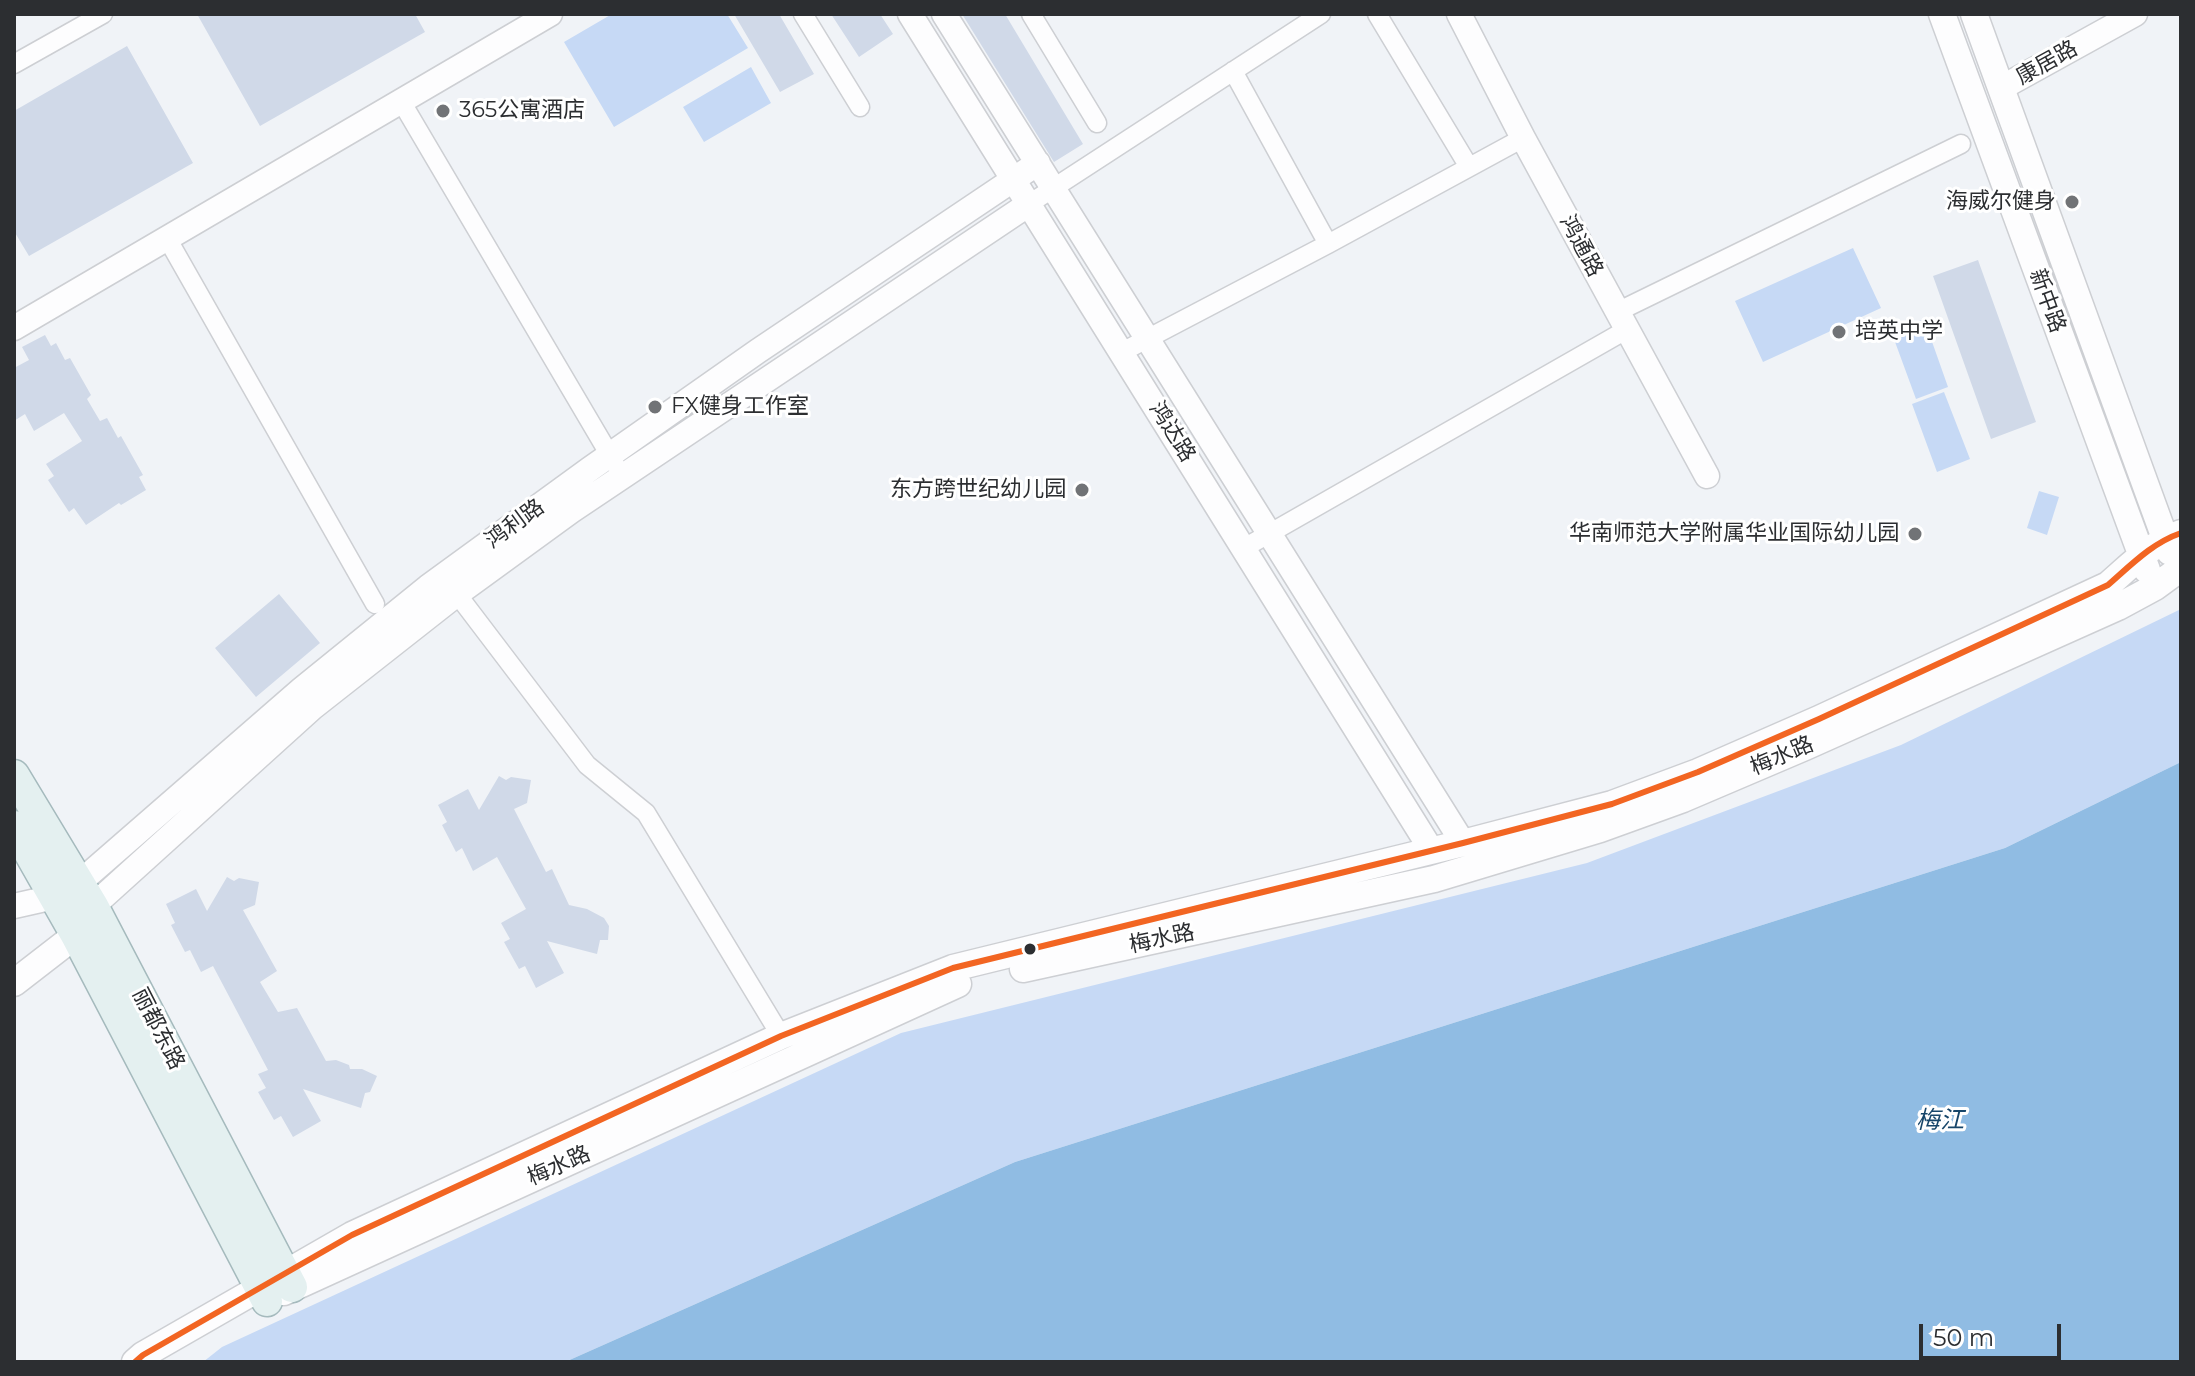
<!DOCTYPE html>
<meta charset="utf-8">
<style>
body{margin:0}
#map{position:relative;width:2195px;height:1376px;overflow:hidden;background:#f0f3f7;font-family:Montserrat,sans-serif}
canvas{display:block}
.frame{position:absolute;inset:0;border:16px solid #2c2e31;pointer-events:none}
.scale{position:absolute;left:1919px;top:1324px;width:142px;height:36px;box-sizing:border-box;border:4px solid #2c2e31;border-top:0;padding-left:10px;font-size:24px;line-height:28px;white-space:nowrap;color:#2c2e31;-webkit-text-stroke:6px #fff;paint-order:stroke}
</style>
<div id="map">
<canvas width="2195" height="1376"></canvas>
<div class="frame"></div>
<div class="scale">50 m</div>
</div>
<script>
const ctx = document.querySelector('canvas').getContext('2d');
ctx.lineJoin = 'round';
function paint(path, color) { ctx.fillStyle = color; ctx.fill(path, 'evenodd'); }
function stroke(path, color, width, dash) { ctx.strokeStyle = color; ctx.lineWidth = width; ctx.lineCap = dash ? 'butt' : 'round'; ctx.setLineDash(dash || []); ctx.stroke(path); }
function label(font, color, halo, rows, align = 'center') {
  ctx.font = font + ' Montserrat,"Noto Sans SC",sans-serif'; ctx.lineWidth = 6; ctx.setLineDash([]); ctx.textBaseline = 'middle'; ctx.strokeStyle = halo; ctx.fillStyle = color; for (const [text, x, y, turn = 0] of rows) {
    ctx.save(); ctx.translate(x, y); ctx.rotate((+turn || 0) * Math.PI / 180); ctx.textAlign = isNaN(turn) ? turn : align; if (halo) ctx.strokeText(text, 0, 0); ctx.fillText(text, 0, 0); ctx.restore();
  }
}
const green = new Path2D(`
 M612 14H727L748 48 614 127 564 42Z
 M751 67 771 103 704 142 683 107Z
 M1853 248 1881 308 1763 362 1735 301Z
 M1924 319 1948 387 1916 399 1891 331Z
 M1944 392 1970 459 1937 472 1912 404Z
 M2039 491 2059 497 2047 535 2027 528Z
 M2181 609V762L2005 848 1015 1162 565 1362H203L222 1347 901 1033 1587 863 1901 745Z`);
const water = new Path2D(`
 M2181 762V1362H565L1015 1162 2005 848Z`);
const building = new Path2D(`
 M197 14H415L425 32 260 126Z
 M734 14H779L814 74 780 92Z
 M831 14H880L893 34 859 57Z
 M962 14H1005L1083 144 1054 162Z
 M127 46 193 163 29 256 14 231V111Z
 M1978 260 2036 422 1991 439 1933 276Z
 M45 335 51 346 56 343 65 360 70 358 91 395 87 399 100 421 107 418 118 438 121 436 143 475 139 477 146 490 121 505 119 503 86 525 74 508 69 512 48 480 54 476 46 464 82 441 64 413 34 431 25 414 14 421V368L29 360 22 347Z
 M279 594 320 643 256 697 215 648Z
 M499 776 506 780 511 777 531 780 527 803 514 809 546 872 552 869 569 905 587 909 604 918 609 926 608 940H600L597 954 547 941 564 973 536 988 525 966 519 969 504 942 510 939 501 923 526 909 497 857 473 871 462 848 456 852 442 825 447 822 438 805 468 789 479 810Z
 M227 877 234 881 239 878 259 882 255 905 243 910 277 971 260 982 278 1012 297 1008 326 1061 336 1060 349 1065 350 1069H362L377 1076 370 1092 365 1093 361 1108 303 1089 321 1121 293 1137 281 1116 274 1120 258 1092 266 1088 258 1074 268 1070 213 966 201 972 190 950 185 952 171 925 175 923 166 904 196 889 207 911Z`);
const minor = new Path2D(`
 M803 14 860 107
 M1031 14 1097 123
 M1377 14 1469 167
 M14 64 103 14
 M1233 71 1328 244
 M401 101 615 464
 M1029 204 1321 14
 M167 238 375 604
 M1617 312 1961 144
 M1122 352 1328 244 1523 138
 M1244 548 1626 330
 M457 594 587 765 646 813 781 1036`);
const tertiary = new Path2D(`
 M910 14 1432 851
 M944 14 1463 843
 M1459 14 1523 138 1707 476
 M2001 88 2135 14
 M14 328 550 14
 M14 906 54 897 79 883 302 689 428 587 590 469 758 351 1038 163
 M93 906 312 708 457 594 571 511 1029 204`);
const secondary = new Path2D(`
 M1942 14 2147 570
 M1974 14 2170 552
 M1023 969 1434 879 1600 829 1683 799 1805 747 2118 607 2155 587 2181 568
 M14 983 76 935 85 919
 M284 1292 958 984
 M135 1362 143 1355 352 1235 781 1036 953 968 1463 843 1612 804 1698 772 1819 719 2108 585C2131 565 2152 543 2181 533`);
const primary = new Path2D(`
 M14 775 93 906 292 1287
 M14 826 76 935 267 1301`);
const bus1 = new Path2D(`
 M135 1362 143 1355 352 1235 781 1036 953 968 1463 843 1612 804 1698 772 1819 719 2108 585C2131 565 2152 543 2181 533`);
const markers = [
 [443,111,8,"#717376"],
 [2072,202,8,"#717376"],
 [1839,332,8,"#717376"],
 [655,407,8,"#717376"],
 [1082,490,8,"#717376"],
 [1915,534,8,"#717376"],
 [1030,949,7,"#2c2e31"]
];
const streetNames = [
 ["康居路",2047,63,-29],
 ["鸿通路",1581,246,62],
 ["新中路",2047,301,70],
 ["鸿达路",1172,432,58],
 ["鸿利路",515,524,-36],
 ["梅水路",1782,756,-23],
 ["梅水路",1162,939,-12],
 ["丽都东路",158,1029,63],
 ["梅水路",559,1166,-24]
];
const poiNames = [
 ["365公寓酒店",459,111],
 ["海威尔健身",2056,202,"right"],
 ["培英中学",1855,332],
 ["FX健身工作室",671,407],
 ["东方跨世纪幼儿园",1066,490,"right"],
 ["华南师范大学附属华业国际幼儿园",1899,534,"right"]
];
const waterNames = [
 ["梅江",1940,1121]
];
paint(green, '#c6d9f5');
paint(water, '#90bce3');
paint(building, '#d0d9e8');
stroke(minor, '#cdcfd3', 21);
stroke(tertiary, '#cdcfd3', 27);
stroke(secondary, '#cdcfd3', 29);
stroke(primary, '#a5babd', 33);
stroke(minor, '#fdfdfe', 18);
stroke(tertiary, '#fdfdfe', 24);
stroke(secondary, '#fdfdfe', 26);
stroke(primary, '#e4f0f0', 30);
stroke(bus1, '#f26522', 6);
for (const [x, y, r, color] of markers) { const dot = new Path2D(); dot.arc(x, y, r, 0, 2 * Math.PI); ctx.fillStyle = color; ctx.fill(dot); stroke(dot, '#fff', 3); }
label('22px', '#2c2e31', '#fff', streetNames);
label('22px', '#2c2e31', '#fff', poiNames, 'left');
label('italic 24px', '#17466a', '#fff', waterNames);
</script>
